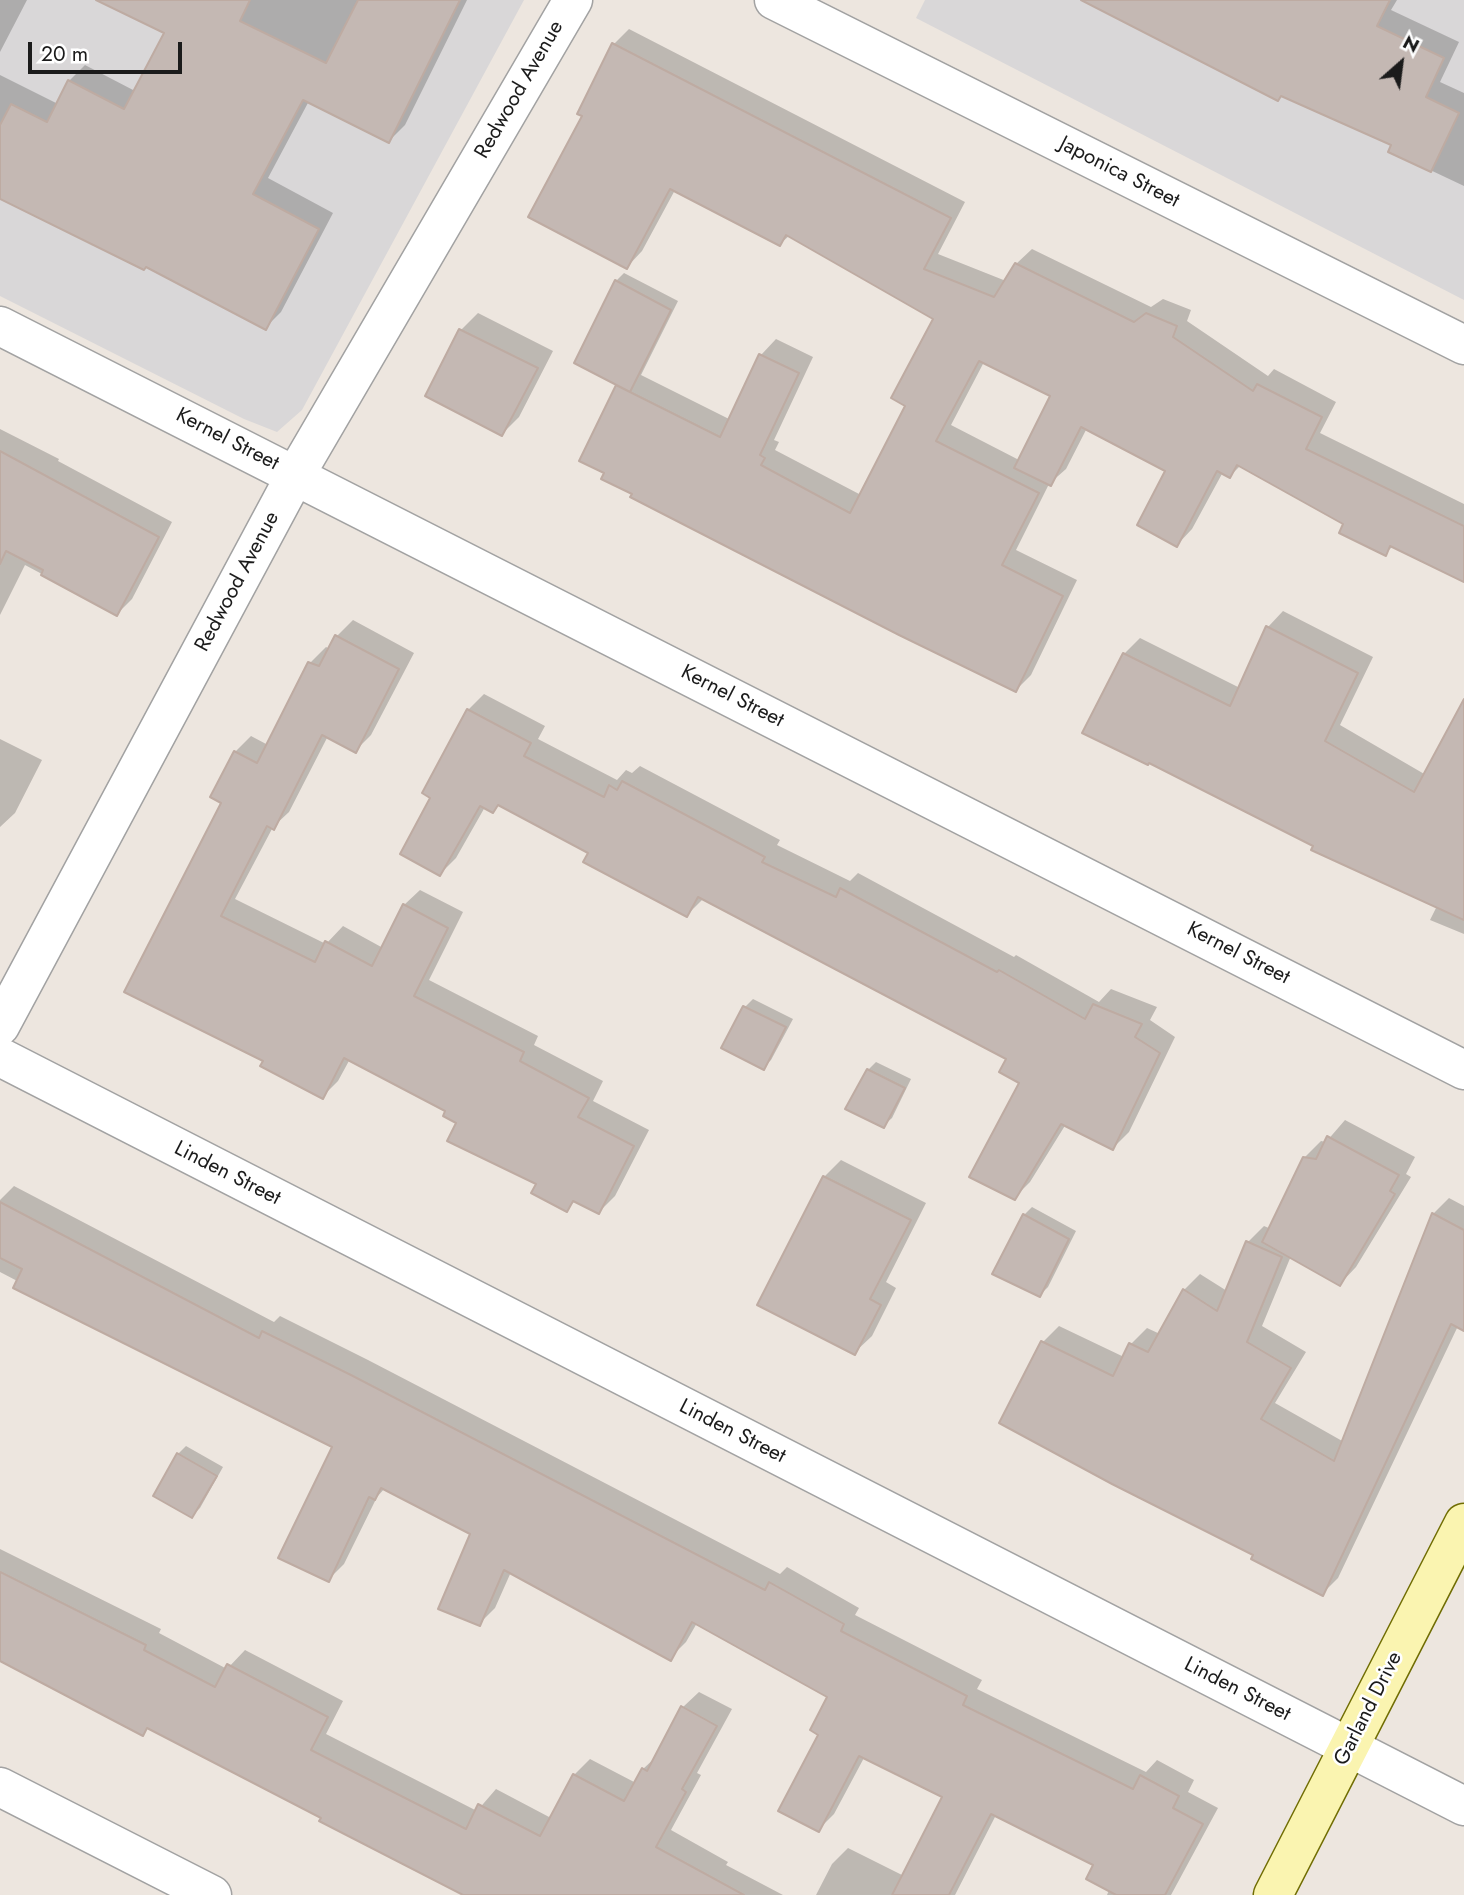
<!DOCTYPE html>
<style>
body{margin:0}
#map{position:relative;width:1464px;height:1895px;overflow:hidden;background:#ede6df;font-family:Jost,sans-serif}
canvas{display:block}
.north{position:absolute;left:1366px;top:28px;width:70px;height:70px;-webkit-text-stroke:5px #fff;paint-order:stroke;rotate:28deg;font-size:19px;font-weight:700;line-height:28px;text-align:center;color:#1b1b1b}
.north::after{content:'';display:block;margin:auto;width:24px;height:32px;background:#1b1b1b;clip-path:polygon(50% 0,100% 100%,50% 72%,0 100%)}
.scale{position:absolute;left:28px;top:42px;width:154px;height:32px;box-sizing:border-box;border:4px solid #1b1b1b;border-top:0;padding-left:9px;font-size:21px;line-height:24px;white-space:nowrap;color:#1b1b1b;-webkit-text-stroke:5px #fff;paint-order:stroke}
</style>
<div id="map">
<canvas width="1464" height="1895"></canvas>
<div class="north">N</div>
<div class="scale">20 m</div>
</div>
<script>
const ctx = document.querySelector('canvas').getContext('2d');
ctx.lineJoin = 'round';
function paint(path, color) { ctx.fillStyle = color; ctx.fill(path, 'evenodd'); }
function stroke(path, color, width, dash) { ctx.strokeStyle = color; ctx.lineWidth = width; ctx.lineCap = dash ? 'butt' : 'round'; ctx.setLineDash(dash || []); ctx.stroke(path); }
function label(font, color, halo, rows, align = 'center') {
  ctx.font = font + ' Jost,sans-serif'; ctx.lineWidth = 5; ctx.setLineDash([]); ctx.textBaseline = 'middle'; ctx.strokeStyle = halo; ctx.fillStyle = color; for (const [text, x, y, turn = 0] of rows) {
    ctx.save(); ctx.translate(x, y); ctx.rotate((+turn || 0) * Math.PI / 180); ctx.textAlign = isNaN(turn) ? turn : align; if (halo) ctx.strokeText(text, 0, 0); ctx.fillText(text, 0, 0); ctx.restore();
  }
}
const residential = new Path2D(`
 M0 0H524L302 410 277 432 244 419 0 296Z
 M925 0H1464V300L916 18Z`);
const shadow = new Path2D(`
 M0 0H27L0 52Z
 M145 0H467L405 125 389 141 309 101 268 178 333 213 281 312 265 328 147 265 0 197V75L58 104 69 81 85 65 135 91 167 32Z
 M1085 0H1397L1391 10 1459 42 1440 82 1464 93V186L1390 151 1393 144Z
 M629 29 965 202 938 254 1006 281 1016 264 1032 249 1151 307 1163 299 1191 310 1187 321 1268 376 1274 369 1336 402 1320 433 1464 504V580L1394 545 1385 554 1346 523 1241 465 1230 476 1223 472 1192 529 1177 545 1168 471 1087 428 1066 469 1049 484 1016 550 1077 580 1031 675 1016 690 634 494 606 472 620 384 576 362 616 281 624 273 678 301 641 375 731 420 761 355 776 339 813 357 774 440 779 442 775 450 861 495 907 405 935 318 790 235 780 244 675 190 642 251 627 267 584 115 613 45ZM984 362 1053 395 1019 460 951 425Z
 M478 313 553 351 519 417 502 434 428 395 461 330Z
 M0 429 59 459 58 461 172 522 132 599 117 614 25 565 0 615Z
 M1283 611 1373 657 1340 725 1426 775 1464 705V934L1430 920 1437 906 1315 845 1124 654 1140 638 1240 688 1268 627Z
 M353 620 414 653 371 735 356 750 328 736 289 812 273 827 235 899 326 944 343 926 383 948 404 905 420 890 463 912 429 980 538 1036 534 1045 603 1081 593 1101 649 1130 615 1196 599 1212 576 1200 566 1210 538 1183 458 1122 447 1110 350 1059 338 1081 323 1096 266 1060 127 991 224 802 235 752 251 736 268 745 310 663 326 647 330 649 337 636Z
 M484 694 545 726 538 739 617 780 626 770 632 773 640 766 780 840 777 845 850 881 858 873 1014 957 1016 955 1099 1002 1111 989 1157 1007 1150 1020 1175 1037 1129 1132 1113 1148 1066 1124 1030 1182 1014 1198 1021 1083 1009 1058 704 898 687 915 590 852 500 804 493 811 485 807 456 858 440 874 433 797 468 710Z
 M0 739 42 760 15 813 0 827Z
 M753 999 793 1019 771 1060 763 1068 723 1048 745 1007Z
 M876 1062 911 1079 892 1118 883 1126 848 1108 868 1070Z
 M1345 1120 1415 1157 1406 1174 1411 1177 1356 1267 1340 1284 1291 1256 1262 1326 1306 1352 1275 1403 1344 1442 1433 1214 1449 1198 1464 1206V1325L1458 1326 1338 1578 1322 1594 1255 1554 1043 1342 1059 1326 1124 1357 1131 1344 1147 1328 1160 1334 1184 1290 1200 1274 1227 1291 1248 1242 1264 1226 1271 1229 1304 1158 1321 1141 1326 1142Z
 M841 1160 926 1203 886 1282 896 1288 872 1336 855 1352 824 1177Z
 M14 1186 274 1322 280 1316 368 1360 780 1574 787 1567 859 1608 855 1615 982 1680 977 1689 1146 1772 1157 1760 1194 1780 1188 1792 1218 1808 1171 1895H1107L1109 1890 1096 1864 996 1815 955 1895H816L832 1864 848 1848 904 1876 945 1797 865 1756 834 1814 818 1830 821 1734 829 1696 697 1623 686 1642 670 1658 511 1572 495 1608 479 1624 473 1533 385 1488 377 1497 344 1564 328 1580 334 1446 0 1272V1200Z
 M1032 1207 1076 1231 1048 1287 1040 1295 1024 1215Z
 M186 1446 223 1467 200 1508 192 1516 155 1496 178 1454Z
 M0 1549 161 1629 159 1633 227 1669 245 1650 343 1701 326 1734 477 1811 496 1789 551 1818 574 1775 590 1759 636 1783 643 1769 658 1755 683 1707 699 1692 732 1709 697 1773 701 1775 671 1830 728 1862 726 1865 783 1895H466L149 1727 143 1733 0 1660Z`);
const building = new Path2D(`
 M96 0H250L240 21 326 63 358 0H460L389 143 303 100 253 194 319 229 266 330 146 267 144 270 0 199V125L11 104 47 122 68 80 124 109 164 33Z
 M1081 0H1390L1377 26 1444 58 1426 97 1459 113 1431 172 1388 152 1391 145 1281 96 1278 101Z
 M612 43 951 218 924 269 994 297 1015 263 1134 322 1146 313 1177 326 1173 337 1253 391 1257 384 1322 417 1306 449 1464 526V582L1390 546 1386 556 1339 533 1343 524 1237 465 1230 478 1217 471 1177 547 1137 525 1165 471 1081 427 1051 486 1014 468 1050 396 979 361 936 441 1039 493 1002 565 1063 596 1016 692 899 635 630 497 632 494 601 479 604 473 579 461 616 385 720 437 759 354 799 373 760 455 765 458 761 465 850 513 905 406 891 398 933 319 786 235 780 246 670 189 627 269 528 217 582 116 577 114Z
 M615 280 671 310 630 392 574 363Z
 M459 329 538 368 502 436 425 396Z
 M0 451 159 537 117 616 41 575 43 570 6 551 0 564Z
 M1266 626 1358 673 1325 741 1414 792 1464 699V920L1311 850 1313 846 1149 763 1148 765 1082 733 1123 653 1230 706Z
 M335 635 399 669 356 753 322 735 274 830 267 826 221 916 315 962 325 941 372 966 403 904 448 928 414 996 524 1052 520 1061 589 1098 578 1117 634 1146 599 1214 573 1201 567 1212 531 1193 536 1184 447 1141 456 1123 443 1116 445 1111 344 1058 323 1099 260 1066 263 1061 124 992 221 803 210 797 234 751 257 763 308 662 319 666Z
 M467 709 531 743 524 756 604 797 609 785 617 790 622 781 765 857 762 862 836 897 840 888 997 972 999 970 1085 1019 1093 1004 1142 1024 1135 1037 1160 1053 1113 1150 1061 1124 1015 1200 969 1177 1019 1083 999 1072 1006 1059 698 897 687 917 583 862 588 853 498 805 493 813 480 806 440 876 400 854 430 798 422 793Z
 M743 1006 786 1027 764 1070 721 1048Z
 M867 1069 905 1088 884 1128 845 1109Z
 M1327 1136 1399 1175 1390 1191 1395 1194 1340 1286 1262 1242 1303 1157 1316 1159Z
 M823 1176 911 1220 870 1299 881 1305 855 1355 757 1305Z
 M0 1202 259 1338 262 1331 351 1375 765 1590 769 1582 844 1624 841 1631 967 1696 963 1705 1133 1789 1140 1775 1179 1796 1173 1808 1203 1824 1165 1895H1116L1086 1879 1093 1865 991 1814 949 1895H892L942 1797 859 1756 819 1832 778 1811 818 1735 810 1730 827 1697 692 1622 671 1661 504 1570 480 1626 438 1609 470 1534 381 1488 375 1500 369 1497 329 1582 278 1558 332 1447 13 1288 22 1269 0 1258Z
 M1432 1213 1464 1230V1331L1451 1324 1323 1596 1251 1559 1253 1555 1112 1484 999 1423 1041 1341 1113 1376 1129 1343 1148 1352 1183 1289 1217 1311 1246 1241 1282 1257 1247 1342 1291 1368 1261 1419 1334 1461Z
 M1023 1214 1069 1239 1040 1297 992 1274Z
 M177 1453 217 1476 192 1518 153 1496Z
 M0 1572 146 1645 144 1650 215 1687 227 1664 328 1717 311 1750 466 1829 478 1804 540 1836 573 1774 624 1801 642 1768 647 1771 681 1706 717 1726 682 1789 686 1792 656 1847 744 1895H463L319 1821 321 1818 147 1728 143 1736 0 1661Z`);
const minor = new Path2D(`
 M774 0 1464 345
 M0 326 1464 1070
 M0 1026 296 474 573 0
 M0 1057 1464 1806
 M0 1787 212 1895`);
const secondary = new Path2D(`
 M1273 1895 1464 1523`);
const streetNames = [
 ["Redwood Avenue",520,90,-60],
 ["Japonica Street",1119,173,27],
 ["Kernel Street",227,440,27],
 ["Redwood Avenue",238,582,-62],
 ["Kernel Street",732,697,27],
 ["Kernel Street",1238,954,27],
 ["Linden Street",227,1174,27],
 ["Linden Street",732,1432,27],
 ["Linden Street",1237,1690,27],
 ["Garland Drive",1369,1709,-63]
];
paint(residential, '#d9d7d8');
paint(shadow, '#0003');
paint(building, '#c4b8b3');
stroke(building, '#beaba2', 2);
stroke(minor, '#a2a2a2', 41);
stroke(secondary, '#706d03', 41);
stroke(minor, '#fff', 38);
stroke(secondary, '#faf4b0', 38);
label('21px', '#1b1b1b', '#fff', streetNames);
</script>
